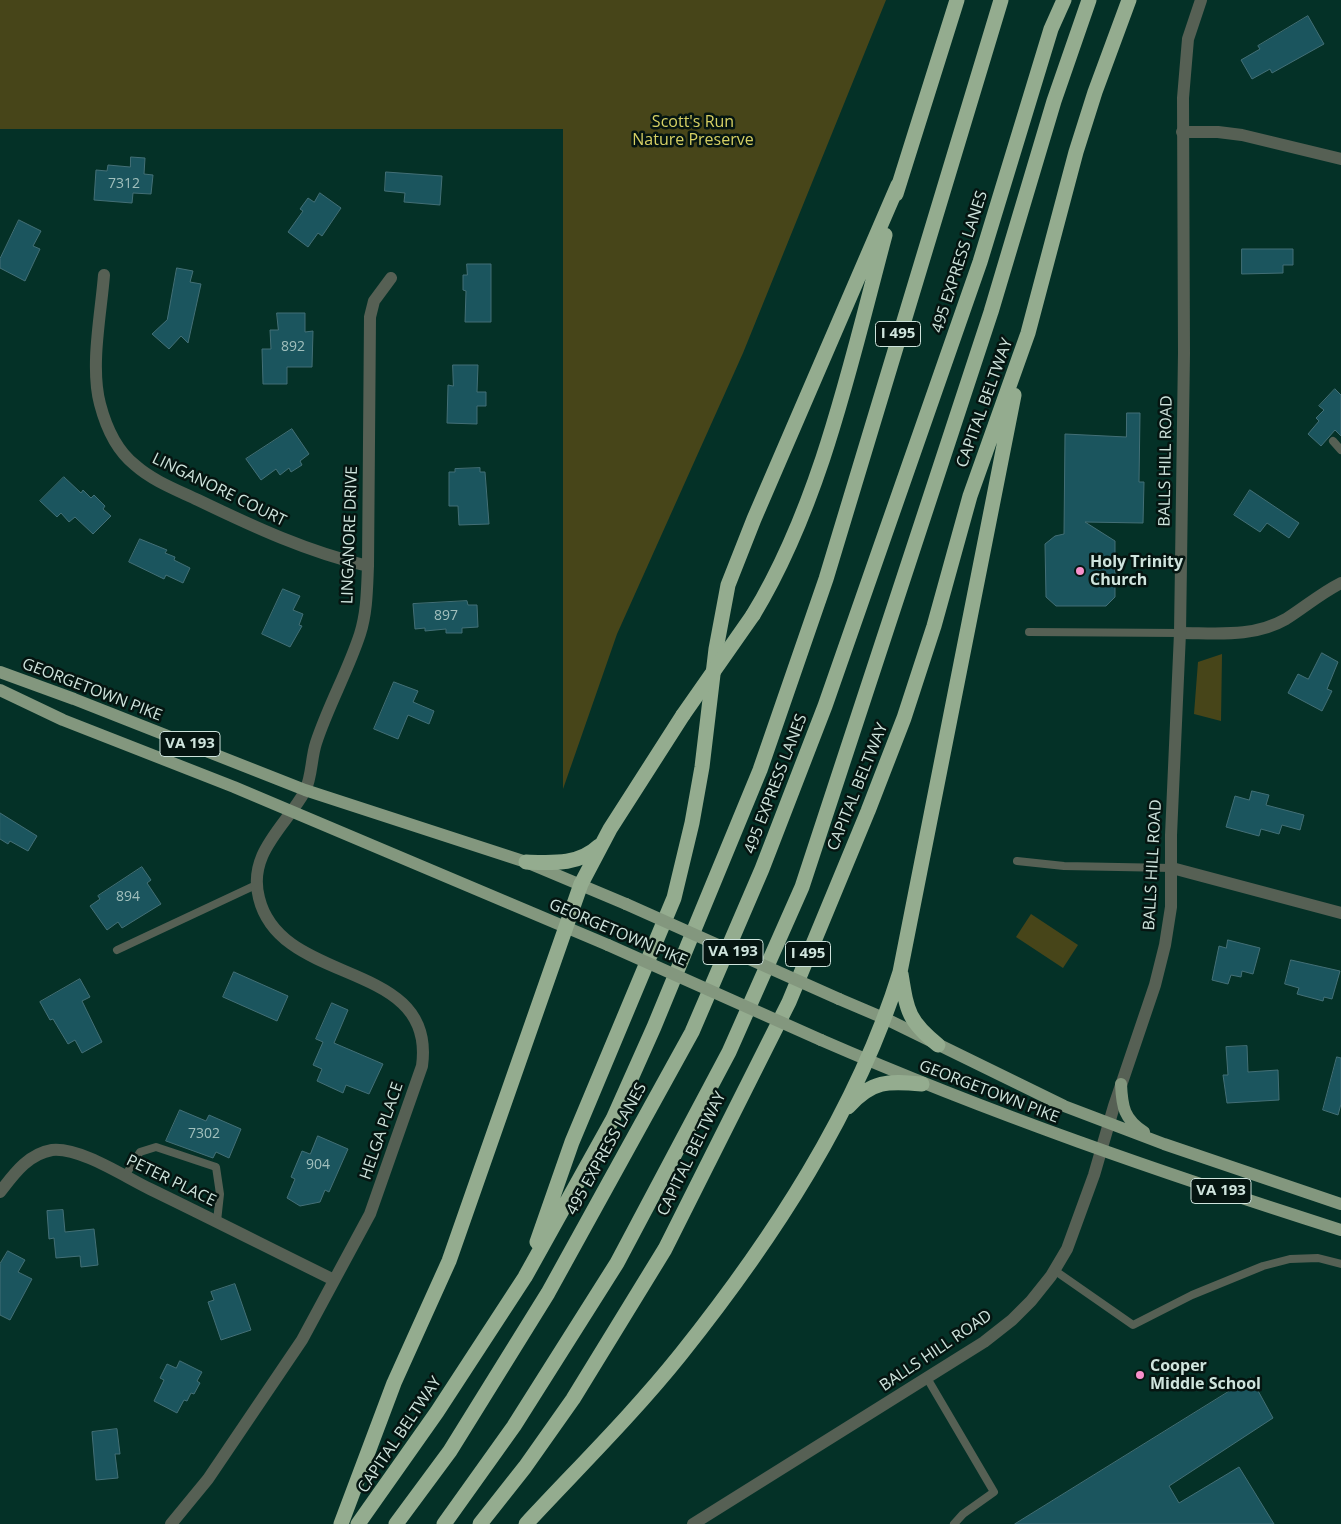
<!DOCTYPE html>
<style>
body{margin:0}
canvas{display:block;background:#043127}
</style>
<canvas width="1341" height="1524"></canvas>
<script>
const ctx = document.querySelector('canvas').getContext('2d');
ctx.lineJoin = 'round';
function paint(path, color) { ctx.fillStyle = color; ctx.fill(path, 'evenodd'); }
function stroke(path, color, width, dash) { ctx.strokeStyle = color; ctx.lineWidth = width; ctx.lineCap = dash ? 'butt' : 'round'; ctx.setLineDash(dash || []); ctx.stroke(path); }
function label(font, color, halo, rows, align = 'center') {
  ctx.font = font + ' "Open Sans",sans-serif'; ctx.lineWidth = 5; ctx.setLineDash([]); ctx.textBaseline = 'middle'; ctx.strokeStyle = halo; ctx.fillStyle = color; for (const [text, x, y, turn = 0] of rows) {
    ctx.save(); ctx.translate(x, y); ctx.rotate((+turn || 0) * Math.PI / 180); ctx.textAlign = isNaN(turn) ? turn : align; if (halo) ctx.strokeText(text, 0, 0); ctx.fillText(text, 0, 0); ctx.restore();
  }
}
const green = new Path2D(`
 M0 0H886L743 353 617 634 563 789V129H0Z
 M1222 654 1221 721 1194 714 1198 662Z
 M1031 914 1078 945 1063 968 1016 937Z`);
const building = new Path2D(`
 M1308 16 1324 44 1272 73 1270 69 1252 79 1241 60 1260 49 1258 46Z
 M131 157 145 158 144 174 153 175 151 194 133 193 132 203 94 200 96 170 107 171 108 165 130 167Z
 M386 172 442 176 440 205 404 202 405 193 385 191Z
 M320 193 341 208 322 236 318 233 308 247 288 232 303 211 300 209 308 198 314 202Z
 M19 220 41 231 33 246 40 249 25 281 0 268V259Z
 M1242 249H1293V265H1283V273L1242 274Z
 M467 264H491V322H465L466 291 463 290V275H467Z
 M177 268 193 271 190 282 201 284 188 343 181 336 169 349 152 334 167 320Z
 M277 313H305V332L313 331 312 367H287V384H263L262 349H271L270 330H278Z
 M453 365H478L477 392H486V406H477V424L447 423 448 385 453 386Z
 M1335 389 1341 395V436L1335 430 1321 446 1308 434 1319 421 1316 418 1324 410 1319 406Z
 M1127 413H1140L1139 482H1144L1143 523 1085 522 1115 541V597L1106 606H1056L1046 597 1045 544 1055 536 1064 534 1065 434 1126 437Z
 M292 429 309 454 300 461 302 465 291 472 289 468 280 475 276 469 261 480 246 459Z
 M480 468V472H485L489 524 459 525 458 506H449V472H455V469Z
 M64 477 81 493 83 490 91 498 94 495 105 506 103 509 111 516 93 534 75 517 69 522 61 513 57 517 40 501Z
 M1250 490 1299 523 1289 538 1267 523 1260 532 1234 515Z
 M140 539 167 550 165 553 175 557 174 560 190 568 183 583 166 575 164 579 129 562Z
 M283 589 300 596 293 610 303 614 299 625 302 626 290 647 262 634Z
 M467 601 468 605H477L478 627 462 628V633H446V629L425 631V628L415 629 413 604Z
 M1322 653 1338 662 1327 689 1332 691 1322 711 1288 693 1298 674 1308 679Z
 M394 682 418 691 413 702 434 711 429 724 408 715 398 739 374 729Z
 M1252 791 1269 795 1266 805 1304 815 1300 830 1282 825 1279 834 1261 829 1259 836 1226 827 1235 796 1249 800Z
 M0 813 37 836 28 851 10 841 8 844 0 839Z
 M142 867 151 880 147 883 161 904 122 928 118 922 107 930 90 906 100 899 98 896Z
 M1228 940 1260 948 1253 974 1242 971 1241 977 1231 975 1228 984 1212 980 1219 946 1226 948Z
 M1291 960 1340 971 1332 999 1324 997 1323 1001 1297 994 1299 988 1285 984Z
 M234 972 288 996 277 1021 223 997Z
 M80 979 90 997 82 1001 102 1042 82 1053 75 1040 68 1044 53 1019 50 1020 40 1002Z
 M332 1003 348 1010 334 1043 383 1064 369 1094 346 1085 343 1093 317 1081 322 1069 313 1065 323 1042 316 1039Z
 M1247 1046 1248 1072 1278 1070 1279 1100 1227 1103 1223 1075H1228L1226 1047Z
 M1337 1057 1341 1058V1104L1338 1115 1323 1110Z
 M180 1110 206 1121 209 1115 241 1129 229 1158 216 1152 213 1158 166 1141Z
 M318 1136 348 1149 329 1192 325 1190 320 1202 300 1206 287 1198 295 1179 291 1177 302 1151 310 1154Z
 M63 1210 65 1232 94 1229 98 1265 81 1267 80 1256 56 1258 54 1238 49 1239 47 1211Z
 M8 1251 25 1260 18 1272 32 1279 10 1320 0 1315V1264Z
 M235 1284 251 1330 221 1340 208 1302 214 1300 211 1292Z
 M180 1361 202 1372 197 1381 200 1383 194 1394 191 1393 187 1401 184 1400 177 1413 154 1401 164 1380 160 1378 167 1364 176 1368Z
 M1251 1378 1273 1418 1169 1486 1179 1503 1239 1467 1274 1524H1015Z
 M117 1429 120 1454H115L118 1478 96 1480 92 1432Z`);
const service = new Path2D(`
 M1333 441 1341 450
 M1029 632 1180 633
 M1017 861 1064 866 1172 868
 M117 950 258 884
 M125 1176 140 1152 156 1147 216 1167 220 1194 217 1221
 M1054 1270 1133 1325 1192 1295 1263 1266 1290 1259 1318 1258 1341 1264
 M927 1378 994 1492 963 1514 954 1524`);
const minor = new Path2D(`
 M1182 132H1218L1242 135 1341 159
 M104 275C101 314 90 366 100 404 106 427 116 450 135 465 153 481 177 490 198 500 254 527 308 552 368 566
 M1180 633C1216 633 1253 638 1286 619 1305 607 1321 593 1341 583
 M1172 868 1341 913
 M0 1192C14 1174 28 1154 52 1150 80 1147 125 1177 150 1189 212 1219 273 1250 334 1280
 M171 1524 208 1479 302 1340 370 1214 422 1066C437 958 281 988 259 898 247 853 286 826 305 791 312 777 311 758 316 743 328 706 348 671 360 634 367 612 367 589 368 566L370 317 374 301 391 278`);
const tertiary = new Path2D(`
 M693 1524 984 1342 1012 1320 1031 1301 1051 1276 1067 1249 1094 1175 1114 1106 1155 985 1165 945 1171 907V835L1180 633 1184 353 1183 98 1188 39 1201 0`);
const primary = new Path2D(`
 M0 672 74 699 305 790 526 862 626 904
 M0 690 63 720 234 787 608 945
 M839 999 886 1019 1064 1106 1164 1144 1341 1204
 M821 1040C991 1114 1165 1174 1341 1230
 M1121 1084C1122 1107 1124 1119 1144 1132`);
const motorway = new Path2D(`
 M896 194 957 0
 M753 615C821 503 851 362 885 235
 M526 862C553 863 579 865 599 846
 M901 974C907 1011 908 1021 938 1045
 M848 1107C872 1080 888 1081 922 1084
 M537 1242 572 1142 674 898 692 823 702 767 716 649 728 585 754 519 898 185
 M341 1524 394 1383 449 1261 581 884 610 829 683 715
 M358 1524 437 1412 525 1277 613 1119 654 1027 760 770 826 579 1001 0
 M396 1524 450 1451 548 1293 692 1032 762 869 825 706 980 262 1051 29 1064 0
 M444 1524 514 1426 617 1263 729 1052 802 887 991 312 1054 101 1089 0
 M480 1524 525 1467 573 1399 665 1249 789 1002 868 811 904 718 934 626 970 496 1028 333 1076 152 1095 92 1129 0
 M526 1524C578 1468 633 1414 681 1354 772 1240 857 1111 900 972L1014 395`);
const primaryBridge = new Path2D(`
 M626 904 839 999
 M608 945 821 1040`);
const motorwayBridge = new Path2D(`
 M683 715 753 615`);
const markers = [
 [1080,571,5,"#f890cb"],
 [1140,1375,5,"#f890cb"]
];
const numberNames = [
 ["7312",124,184],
 ["892",293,347],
 ["897",446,616],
 ["894",128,897],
 ["7302",204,1134],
 ["904",318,1165]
];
const shields = [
 [898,334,45],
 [190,744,60],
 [733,952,60],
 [808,954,45],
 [1221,1191,60]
];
const shieldNames = [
 ["I 495",898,334],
 ["VA 193",190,744],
 ["VA 193",733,952],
 ["I 495",808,954],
 ["VA 193",1221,1191]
];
const parkNames = [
 ["Scott's Run",693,122],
 ["Nature Preserve",693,140]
];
const streetNames = [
 ["495 EXPRESS LANES",960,262,-72],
 ["CAPITAL BELTWAY",985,403,-70],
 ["BALLS HILL ROAD",1166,461,-89],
 ["LINGANORE COURT",219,490,26],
 ["LINGANORE DRIVE",350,535,-88],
 ["GEORGETOWN PIKE",92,690,21],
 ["495 EXPRESS LANES",776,784,-69],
 ["CAPITAL BELTWAY",858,787,-68],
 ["BALLS HILL ROAD",1153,865,-87],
 ["GEORGETOWN PIKE",618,933,23],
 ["GEORGETOWN PIKE",989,1092,21],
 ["HELGA PLACE",382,1131,-71],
 ["495 EXPRESS LANES",607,1149,-61],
 ["CAPITAL BELTWAY",692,1154,-64],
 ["PETER PLACE",171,1181,26],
 ["BALLS HILL ROAD",936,1351,-34],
 ["CAPITAL BELTWAY",400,1435,-56]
];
const poiNames = [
 ["Holy Trinity",1090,562],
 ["Church",1090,580],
 ["Cooper",1150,1366],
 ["Middle School",1150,1384]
];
paint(green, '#474519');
paint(building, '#1b555e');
stroke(building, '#436f76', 1);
stroke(service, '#566054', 8);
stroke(minor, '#566054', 12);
stroke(tertiary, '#566054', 12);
stroke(primary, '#83977e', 12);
stroke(motorway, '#94ac8f', 15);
stroke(primaryBridge, '#83977e', 12);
stroke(motorwayBridge, '#94ac8f', 15);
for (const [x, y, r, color] of markers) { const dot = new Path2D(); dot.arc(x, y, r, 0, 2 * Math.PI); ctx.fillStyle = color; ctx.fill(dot); stroke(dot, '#051511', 2); }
label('14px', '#a2c0bd', null, numberNames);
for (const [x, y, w] of shields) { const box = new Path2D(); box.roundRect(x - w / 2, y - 12.5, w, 25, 4); ctx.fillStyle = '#051511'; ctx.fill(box); stroke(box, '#cfe4dd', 1); }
label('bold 15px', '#cfe4dd', null, shieldNames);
label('16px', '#d6d064', '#051511', parkNames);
label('16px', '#cfe4dd', '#051511', streetNames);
label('bold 16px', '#cfe4dd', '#051511', poiNames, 'left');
</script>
